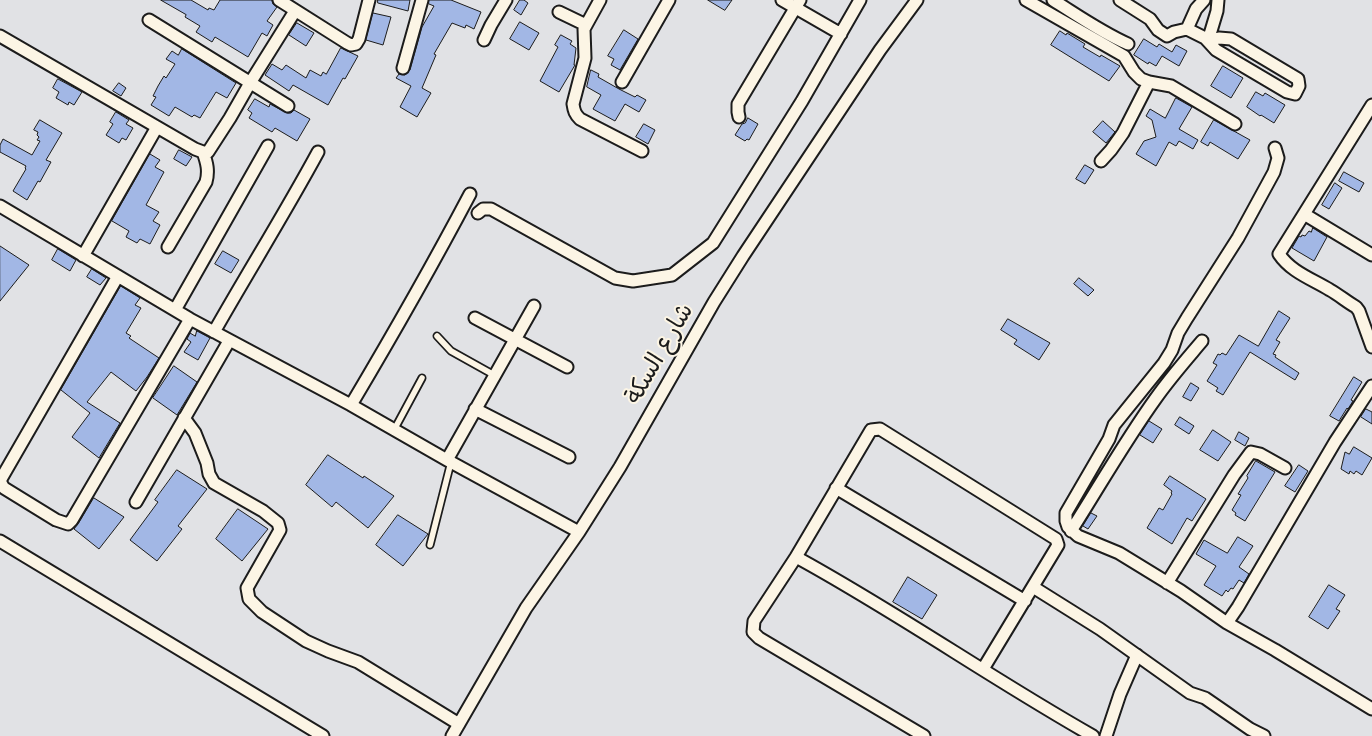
<!DOCTYPE html>
<meta charset="utf-8">
<style>
body{margin:0}
canvas{display:block;background:#e1e2e5}
</style>
<canvas width="1372" height="736"></canvas>
<script>
const ctx = document.querySelector('canvas').getContext('2d');
ctx.lineJoin = 'round';
function paint(path, color) { ctx.fillStyle = color; ctx.fill(path, 'evenodd'); }
function stroke(path, color, width, dash) { ctx.strokeStyle = color; ctx.lineWidth = width; ctx.lineCap = dash ? 'butt' : 'round'; ctx.setLineDash(dash || []); ctx.stroke(path); }
function label(font, color, halo, rows, align = 'center') {
  ctx.font = font + ' Caveat,"Playpen Sans Arabic",sans-serif'; ctx.lineWidth = 4; ctx.setLineDash([]); ctx.textBaseline = 'middle'; ctx.strokeStyle = halo; ctx.fillStyle = color; for (const [text, x, y, turn = 0] of rows) {
    ctx.save(); ctx.translate(x, y); ctx.rotate((+turn || 0) * Math.PI / 180); ctx.textAlign = isNaN(turn) ? turn : align; if (halo) ctx.strokeText(text, 0, 0); ctx.fillText(text, 0, 0); ctx.restore();
  }
}
const building = new Path2D(`
 M161 0H191L208 10 209 8 214 10 220 0H272L273 4 277 7 267 21 273 25 267 36 262 33 248 57 215 37 212 42 196 32 200 26 185 17 186 15Z
 M378 0H410L408 11 378 3Z
 M429 0H451L481 12 474 29 466 25 465 28 452 23 434 54 436 55 422 88 431 93 417 117 400 107 411 86 396 78 399 74 405 75 410 70 422 27 434 6 429 4Z
 M520 0H524L528 3 521 15 514 10Z
 M708 0H732L725 10Z
 M373 13 391 17 383 45 366 40Z
 M520 22 539 33 529 50 510 39Z
 M297 23 314 33 306 46 289 35Z
 M624 30 638 39 620 70 611 65 614 59 608 56Z
 M1060 31 1066 35 1067 33 1085 44 1083 47 1100 57 1101 55 1120 66 1109 81 1051 45Z
 M561 35 572 41 570 44 576 48 574 65H575L559 92 540 81 558 47 555 45Z
 M1144 39 1157 47 1159 44 1172 52 1176 45 1187 51 1179 66 1162 56 1156 66 1149 62 1148 64 1134 55Z
 M341 48 358 56 345 79 343 78 328 105 293 85 289 91 265 75 272 64 282 70 286 65 306 78 310 70 321 76 323 72 326 74Z
 M182 49 236 83 227 98 216 92 200 118 194 115 192 117 175 107 169 116 151 105 156 97 153 96 158 86 164 76 166 78 175 64 166 59 172 51 178 55Z
 M1223 66 1243 78 1231 98 1211 86Z
 M591 70 599 74 598 77 619 89 635 97 637 95 646 100 639 112 625 104 615 121 593 109 601 95 587 87Z
 M58 79 82 92 74 105 69 102 68 105 56 98 59 92 53 88Z
 M119 83 126 88 121 96 113 91Z
 M1256 92 1263 96 1265 93 1285 105 1274 123 1261 115 1260 116 1247 107Z
 M1176 98 1192 107 1179 129 1198 140 1193 149 1179 141 1176 146 1169 142 1156 166 1136 154 1144 141 1156 137 1152 120 1146 116 1150 109 1165 118Z
 M255 99 269 107 270 104 287 113H291L294 110 310 119 297 141 275 128 272 132 249 118 252 113 248 110Z
 M116 112 129 120 126 124 133 128 126 140 122 138 119 143 106 135 113 124 110 122Z
 M748 118 758 124 749 140 747 139 745 141 735 135 742 124 745 123Z
 M40 120 62 133 46 160 51 162 40 182 38 181 27 200 13 191 26 169 25 168 26 166 0 152V145L3 139 32 155 40 141 37 140 39 137 37 135 38 132 34 130Z
 M1214 120 1250 140 1238 159 1210 142 1208 146 1201 142Z
 M1103 121 1115 132 1106 143 1093 132Z
 M644 124 655 130 648 144 636 137Z
 M179 150 192 157 186 166 174 159Z
 M150 154 160 160 155 167 164 172 146 205 159 212 153 221 160 225 150 244 140 239 137 243 126 237 129 231 112 221Z
 M1085 165 1094 170 1085 184 1076 179Z
 M1344 172 1364 183 1359 192 1339 181Z
 M1335 183 1342 188 1329 209 1322 205Z
 M1313 228 1327 237 1314 261 1292 248 1299 236 1301 237 1302 235 1305 236 1309 231 1311 232Z
 M0 246 29 265 0 301Z
 M58 249 76 260 70 271 52 260Z
 M223 251 239 260 231 273 215 264Z
 M92 269 106 278 100 285 87 277Z
 M1079 278 1094 290 1088 296 1074 284Z
 M121 286 140 298 135 305 141 308 126 333 131 336 129 338 159 358 147 377 136 391 111 372 87 402 120 423 99 458 72 437 90 413 61 390Z
 M1279 311 1290 318 1276 340 1280 342 1273 354 1276 355 1275 357 1299 373 1295 380 1250 352 1223 395 1216 391 1218 388 1207 381 1217 365 1213 363 1218 354 1220 355 1222 353 1226 355 1239 335 1258 346Z
 M1008 319 1050 343 1039 360 1014 344 1017 340 1001 330Z
 M197 331 210 338 198 360 184 352 191 342 187 339 190 333 195 336Z
 M174 366 197 382 177 415 153 398Z
 M1354 377 1362 382 1351 400 1353 401 1348 409 1347 408 1339 421 1330 416Z
 M1191 383 1199 388 1191 401 1183 397Z
 M1366 409 1372 412V424L1361 417Z
 M1180 417 1194 426 1189 434 1175 425Z
 M1149 421 1162 429 1153 443 1140 435Z
 M1213 430 1231 442 1218 461 1200 450Z
 M1239 432 1249 438 1245 446 1235 440Z
 M1354 447 1372 458 1362 475 1356 471 1354 474 1350 471 1349 474 1341 469 1345 452 1349 454Z
 M328 455 363 478 364 476 394 496 368 528 336 502 332 507 306 485Z
 M1256 461 1275 472 1245 521 1235 515 1236 513 1232 510 1241 495 1238 494 1248 478 1247 476Z
 M1299 465 1308 471 1295 492 1285 486Z
 M177 470 207 489 178 526 182 529 157 561 130 540 158 502 155 500Z
 M1170 476 1206 499 1192 521 1187 518 1172 544 1147 528 1159 508 1163 510 1172 494 1171 493 1172 491 1164 485Z
 M94 498 124 517 99 549 74 529 78 524Z
 M238 509 268 529 242 561 216 539Z
 M1091 513 1097 516 1088 529 1083 526Z
 M398 515 428 534 403 566 376 545Z
 M1238 537 1253 546 1239 567 1249 574 1244 583 1239 580 1233 589 1231 588 1228 592 1226 590 1222 596 1204 585 1216 566 1196 554 1204 540 1227 553Z
 M908 577 937 595 922 619 893 602Z
 M1329 585 1345 595 1336 609 1340 611 1328 629 1309 617Z`);
const lane = new Path2D(`
 M437 336 451 351 494 375
 M394 430 422 378
 M430 545 451 462`);
const street = new Path2D(`
 M279 0 347 43 351 45 356 44 359 39 369 0
 M600 0 584 29 585 58 573 104C574 111 575 114 580 119L642 151
 M782 0 841 34
 M1026 0 1124 56 1134 72 1141 79 1149 82 1171 86 1235 124
 M1053 0C1077 15 1101 32 1128 44
 M1120 0 1150 19 1158 30 1167 36 1174 32 1187 29 1205 38 1216 50 1287 92 1295 94 1299 86 1298 79 1231 39 1219 38 1208 41
 M559 12 586 25
 M149 20 288 106
 M1187 29 1196 9 1204 0
 M0 36 195 149 203 152H208L230 118 250 83 295 11
 M484 40 491 25 506 0
 M1208 41 1217 11 1218 0
 M403 68 422 0
 M622 82 669 0
 M1372 105 1279 254C1291 272 1312 279 1330 290 1339 295 1347 302 1356 307L1359 311 1372 347
 M739 117 738 112V104L800 0
 M1275 148 1278 158 1274 172 1238 238 1187 318 1178 333 1172 350 1164 363 1114 425 1109 439 1066 513V521L1068 527 1078 536 1119 553 1181 591 1227 623 1275 650 1372 709
 M1101 161 1111 150 1123 133 1149 82
 M0 206 190 319 351 405 447 460 579 532
 M478 213 483 209H491L615 278 633 281 672 275 713 243 802 101 860 0
 M1304 214 1372 255
 M168 247 206 182C209 171 207 163 203 152
 M83 256 157 127
 M118 276 1 479V483L4 488 56 520 68 524 72 520 190 319
 M175 310 268 146
 M475 318 567 367
 M214 332C248 272 285 213 318 152
 M351 405C392 336 432 266 470 194
 M475 409 569 457
 M184 418 195 433 207 463 209 474 214 483 263 511 278 523 280 530 247 588 249 599 262 612 306 641 328 651 358 662 459 724
 M447 460 534 306
 M836 488 1025 601
 M136 502 229 341
 M1071 531C1099 487 1125 441 1156 398 1170 378 1186 360 1202 341
 M0 541 323 736
 M796 557C897 612 992 679 1093 736
 M1167 583 1234 475 1251 452 1260 454 1285 468
 M1033 587 1100 629 1190 693 1205 698 1250 729 1264 736
 M1227 623 1238 607 1335 442 1372 386
 M452 736 526 608 579 532 620 467 714 302 743 256 880 50 917 0
 M924 736 759 638 753 632 754 621 796 557 871 430 880 429 1056 539 1058 545 983 669
 M1106 736 1120 694 1137 655`);
const streetNames = [
 ["شارع السكة",660,354,-60]
];
paint(building, '#a2b7e5');
stroke(building, '#1c1c1c', 1);
stroke(lane, '#1c1c1c', 9);
stroke(street, '#1c1c1c', 15);
stroke(lane, '#fcf5e5', 5.5);
stroke(street, '#fcf5e5', 11);
label('24px', '#1c1c1c', '#fcf5e5', streetNames);
</script>
